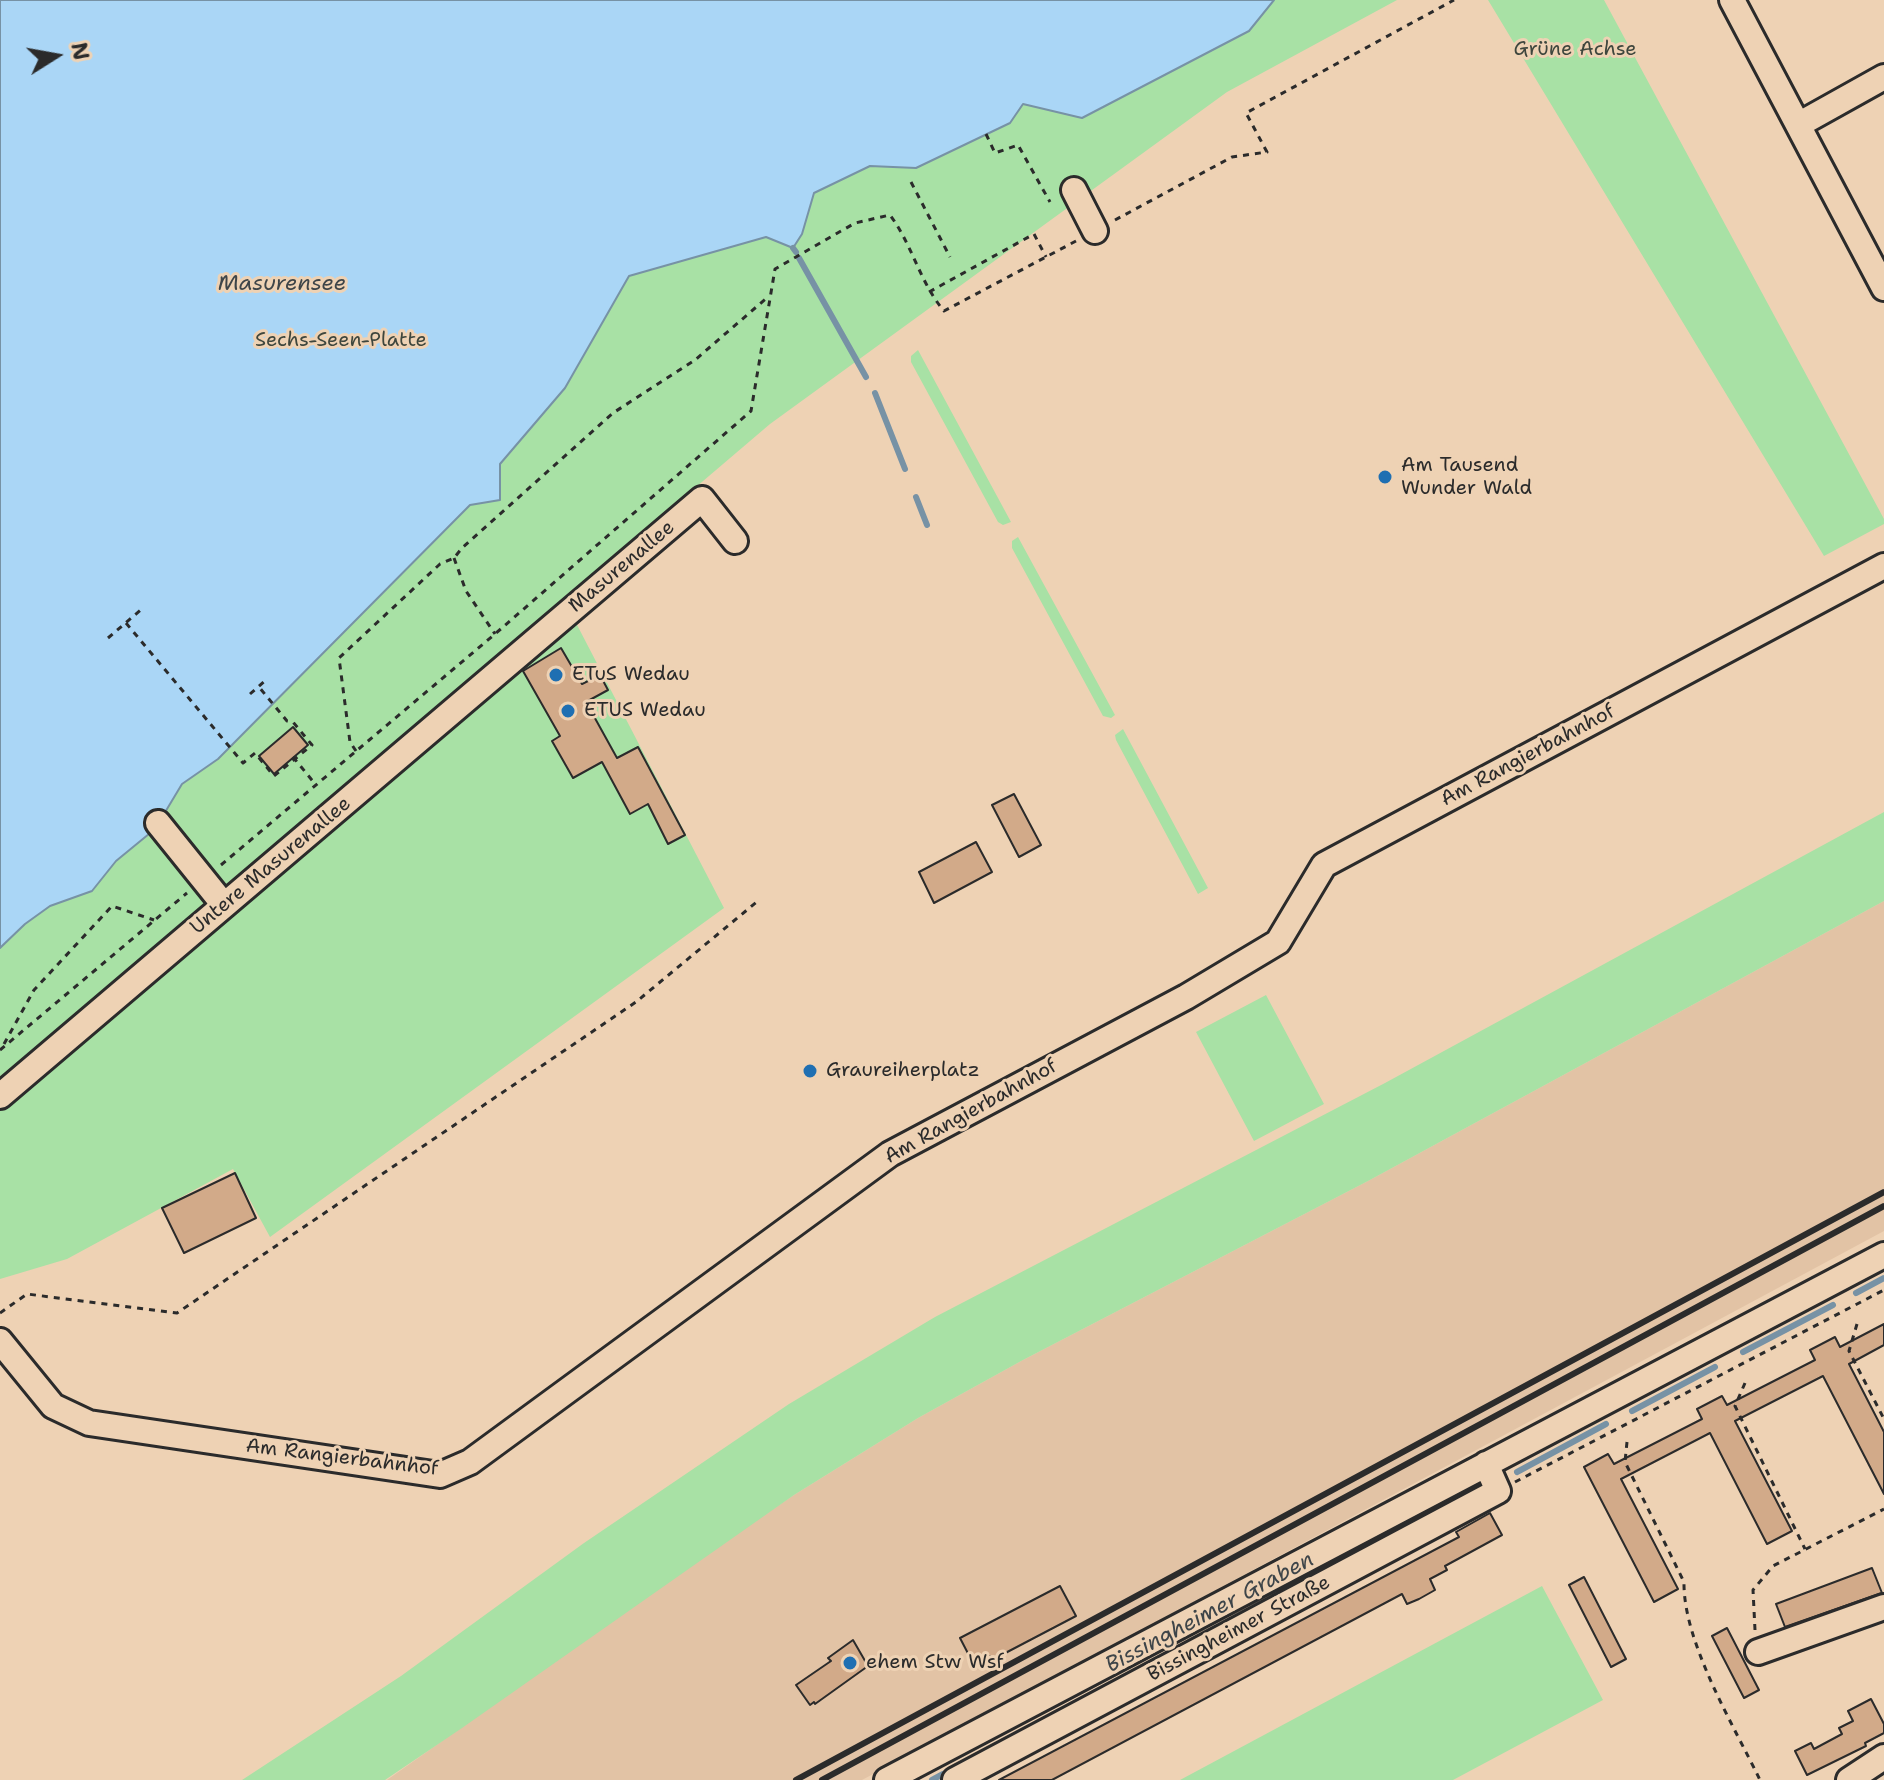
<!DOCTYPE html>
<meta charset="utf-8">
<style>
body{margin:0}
#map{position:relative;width:1884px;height:1780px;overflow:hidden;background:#eed2b4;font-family:"Shantell Sans",sans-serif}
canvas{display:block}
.north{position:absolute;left:16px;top:16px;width:80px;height:80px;-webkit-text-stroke:6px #eed2b4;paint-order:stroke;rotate:79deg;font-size:22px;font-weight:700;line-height:32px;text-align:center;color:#2b2b2b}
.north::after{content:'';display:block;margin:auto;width:28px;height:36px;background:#2b2b2b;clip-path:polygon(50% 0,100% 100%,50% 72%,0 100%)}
</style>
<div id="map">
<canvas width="1884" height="1780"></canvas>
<div class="north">N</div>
</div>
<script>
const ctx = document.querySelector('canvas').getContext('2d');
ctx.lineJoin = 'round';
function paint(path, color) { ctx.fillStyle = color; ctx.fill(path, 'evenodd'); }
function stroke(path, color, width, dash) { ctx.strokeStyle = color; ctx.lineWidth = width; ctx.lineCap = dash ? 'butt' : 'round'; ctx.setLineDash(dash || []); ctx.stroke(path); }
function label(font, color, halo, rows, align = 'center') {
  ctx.font = font + ' "Shantell Sans",sans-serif'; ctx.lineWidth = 6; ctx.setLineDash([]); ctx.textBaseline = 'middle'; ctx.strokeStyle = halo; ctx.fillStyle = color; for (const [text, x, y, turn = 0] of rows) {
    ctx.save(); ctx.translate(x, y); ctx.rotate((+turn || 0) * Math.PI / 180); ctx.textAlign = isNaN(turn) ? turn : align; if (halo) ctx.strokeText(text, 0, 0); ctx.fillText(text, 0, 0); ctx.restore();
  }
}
const built = new Path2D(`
 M1884 901V1231L862 1780H387L712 1550 794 1495 918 1418 1023 1360 1368 1181Z`);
const green = new Path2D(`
 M0 0H1397L1227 92 770 424 0 1080Z
 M1488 0H1604L1884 519V524L1824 556Z
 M918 350 1011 522 1003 525 998 522 911 362V356Z
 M1018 537 1115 715 1111 718 1103 716 1012 548V541Z
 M575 621 724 908 270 1237 233 1169 67 1259 0 1279V1109Z
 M1123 729 1208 888 1198 894 1116 740 1115 735Z
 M1884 812V901L1368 1181 1023 1360 918 1418 794 1495 462 1728 385 1780H242L401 1676 584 1543 789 1404 935 1317 1385 1083Z
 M1266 995 1324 1104 1254 1141 1196 1032Z
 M1542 1586 1603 1700 1453 1780H1180Z`);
const water = new Path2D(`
 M0 0H1274L1249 31 1082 118 1023 104 1010 123 916 168 870 166 814 193 802 234 793 248 766 237 629 276 565 388 500 464V500L470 505 218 759 182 784 155 829 116 861 92 891 50 906 25 924 0 948Z`);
const stream = new Path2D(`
 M793 248 796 252
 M799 258 866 377
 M875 393 905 469
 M916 497 927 525
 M1856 1293 1884 1278
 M1743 1352 1833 1305
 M1632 1411 1715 1367
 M1517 1472 1606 1424
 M932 1780 943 1774`);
const building = new Path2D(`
 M561 648 582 684 600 675 608 690 586 702 617 758 638 747 685 835 668 844 648 804 630 814 602 762 573 778 552 741 560 736 523 671Z
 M293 727 308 745 274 774 259 756Z
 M1014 794 1041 845 1019 857 992 805Z
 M976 842 992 872 934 903 919 872Z
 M235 1173 256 1218 184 1253 162 1208Z
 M1884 1324V1345L1849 1364 1884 1432V1494L1823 1376 1735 1421 1792 1531 1767 1544 1710 1433 1621 1479 1678 1589 1654 1602 1584 1467 1608 1454 1614 1464 1702 1419 1697 1409 1722 1396 1727 1405 1815 1360 1810 1350 1835 1337 1840 1347Z
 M1490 1513 1502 1535 1445 1566 1447 1570 1430 1579 1435 1590 1419 1599 1407 1604 1402 1594 1052 1780H999L1459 1537 1456 1532Z
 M1872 1568 1882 1593 1785 1627 1776 1604Z
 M1584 1577 1626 1659 1611 1667 1569 1585Z
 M1060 1586 1076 1616 992 1660 990 1656 974 1665 960 1638Z
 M1727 1628 1759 1690 1744 1698 1712 1636Z
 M853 1640 868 1666 815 1704 814 1702 810 1705 796 1685 831 1661 828 1658Z
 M1871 1699 1884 1724V1733L1865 1743 1866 1746 1807 1775 1795 1751 1811 1743 1814 1749 1842 1734 1839 1728 1853 1721 1848 1711Z`);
const path = new Path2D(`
 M986 134 995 153 1018 145 1050 202
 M911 182 950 257
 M1115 220 1232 157 1267 152 1246 113 1454 0
 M929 292 1034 234 1046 257
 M454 558 466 591 495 634
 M126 623 243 763 255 753 274 776 312 745 293 722 287 721 259 687
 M108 638 143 608
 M250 694 267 679
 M356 751 350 742 339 658 440 564 454 558 462 548 613 413 695 360 769 296
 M293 757 316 785
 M221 865 495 634 751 411 775 269 855 223 890 215C913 246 919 281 944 311L1076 241
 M4 1044 34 990 112 906 154 920
 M0 1050 187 893
 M0 1313 27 1294 177 1313 636 1002 759 900
 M1857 1324 1849 1351 1884 1419
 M1745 1383 1735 1406 1805 1549
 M1627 1442 1625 1462 1684 1582C1683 1642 1734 1726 1760 1780
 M1515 1482 1884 1290
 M1755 1630 1753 1590 1773 1566 1884 1509`);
const minor = new Path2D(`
 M1732 0 1798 125 1884 77
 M1798 125 1884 288
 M1074 190 1095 231
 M158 823 224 905
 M0 1096 702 499 735 541
 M0 1341 53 1406 89 1423 440 1475 470 1462 890 1154 1186 997 1278 942 1324 865 1884 566
 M1758 1652 1884 1607
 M887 1780 1884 1255
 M955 1780 1498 1491 1486 1464
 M1849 1780 1884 1757`);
const rail = new Path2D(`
 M796 1780 1884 1192
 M822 1780 1884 1206`);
const markers = [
 [1385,477,8,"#1f6fb2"],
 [556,675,8,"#1f6fb2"],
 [568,711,8,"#1f6fb2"],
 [810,1071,8,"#1f6fb2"],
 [850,1663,8,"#1f6fb2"]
];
const parkNames = [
 ["Grüne Achse",1575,50],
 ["Sechs-Seen-Platte",341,341]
];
const poiNames = [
 ["Am Tausend",1401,466],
 ["Wunder Wald",1401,489],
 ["ETuS Wedau",572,675],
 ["ETUS Wedau",584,711],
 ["Graureiherplatz",826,1071],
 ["ehem Stw Wsf",866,1663]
];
const streetNames = [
 ["Masurenallee",622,567,-40],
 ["Am Rangierbahnhof",1528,756,-28],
 ["Untere Masurenallee",271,866,-40],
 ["Am Rangierbahnhof",971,1112,-29],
 ["Am Rangierbahnhof",342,1458,7],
 ["Bissingheimer Straße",1239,1629,-28]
];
const waterNames = [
 ["Masurensee",282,284],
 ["Bissingheimer Graben",1210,1613,-28]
];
paint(built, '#e2c3a5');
paint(green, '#a8e1a5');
paint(water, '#aad6f6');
stroke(water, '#7792a5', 2);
stroke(stream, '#7792a5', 6);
paint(building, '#d2aa89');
stroke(building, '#2b2b2b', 2);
stroke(minor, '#2b2b2b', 30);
stroke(path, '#2b2b2b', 3, [6, 6]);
stroke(minor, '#eed2b4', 24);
stroke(rail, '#2b2b2b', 6);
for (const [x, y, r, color] of markers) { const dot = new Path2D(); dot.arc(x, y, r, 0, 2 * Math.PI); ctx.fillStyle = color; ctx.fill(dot); stroke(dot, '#eed2b4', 3); }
label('20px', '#3e463d', '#eed2b4', parkNames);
label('20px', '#2b2b2b', '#eed2b4', poiNames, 'left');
label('20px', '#2b2b2b', '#eed2b4', streetNames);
label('italic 22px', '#3e4549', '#eed2b4', waterNames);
</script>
